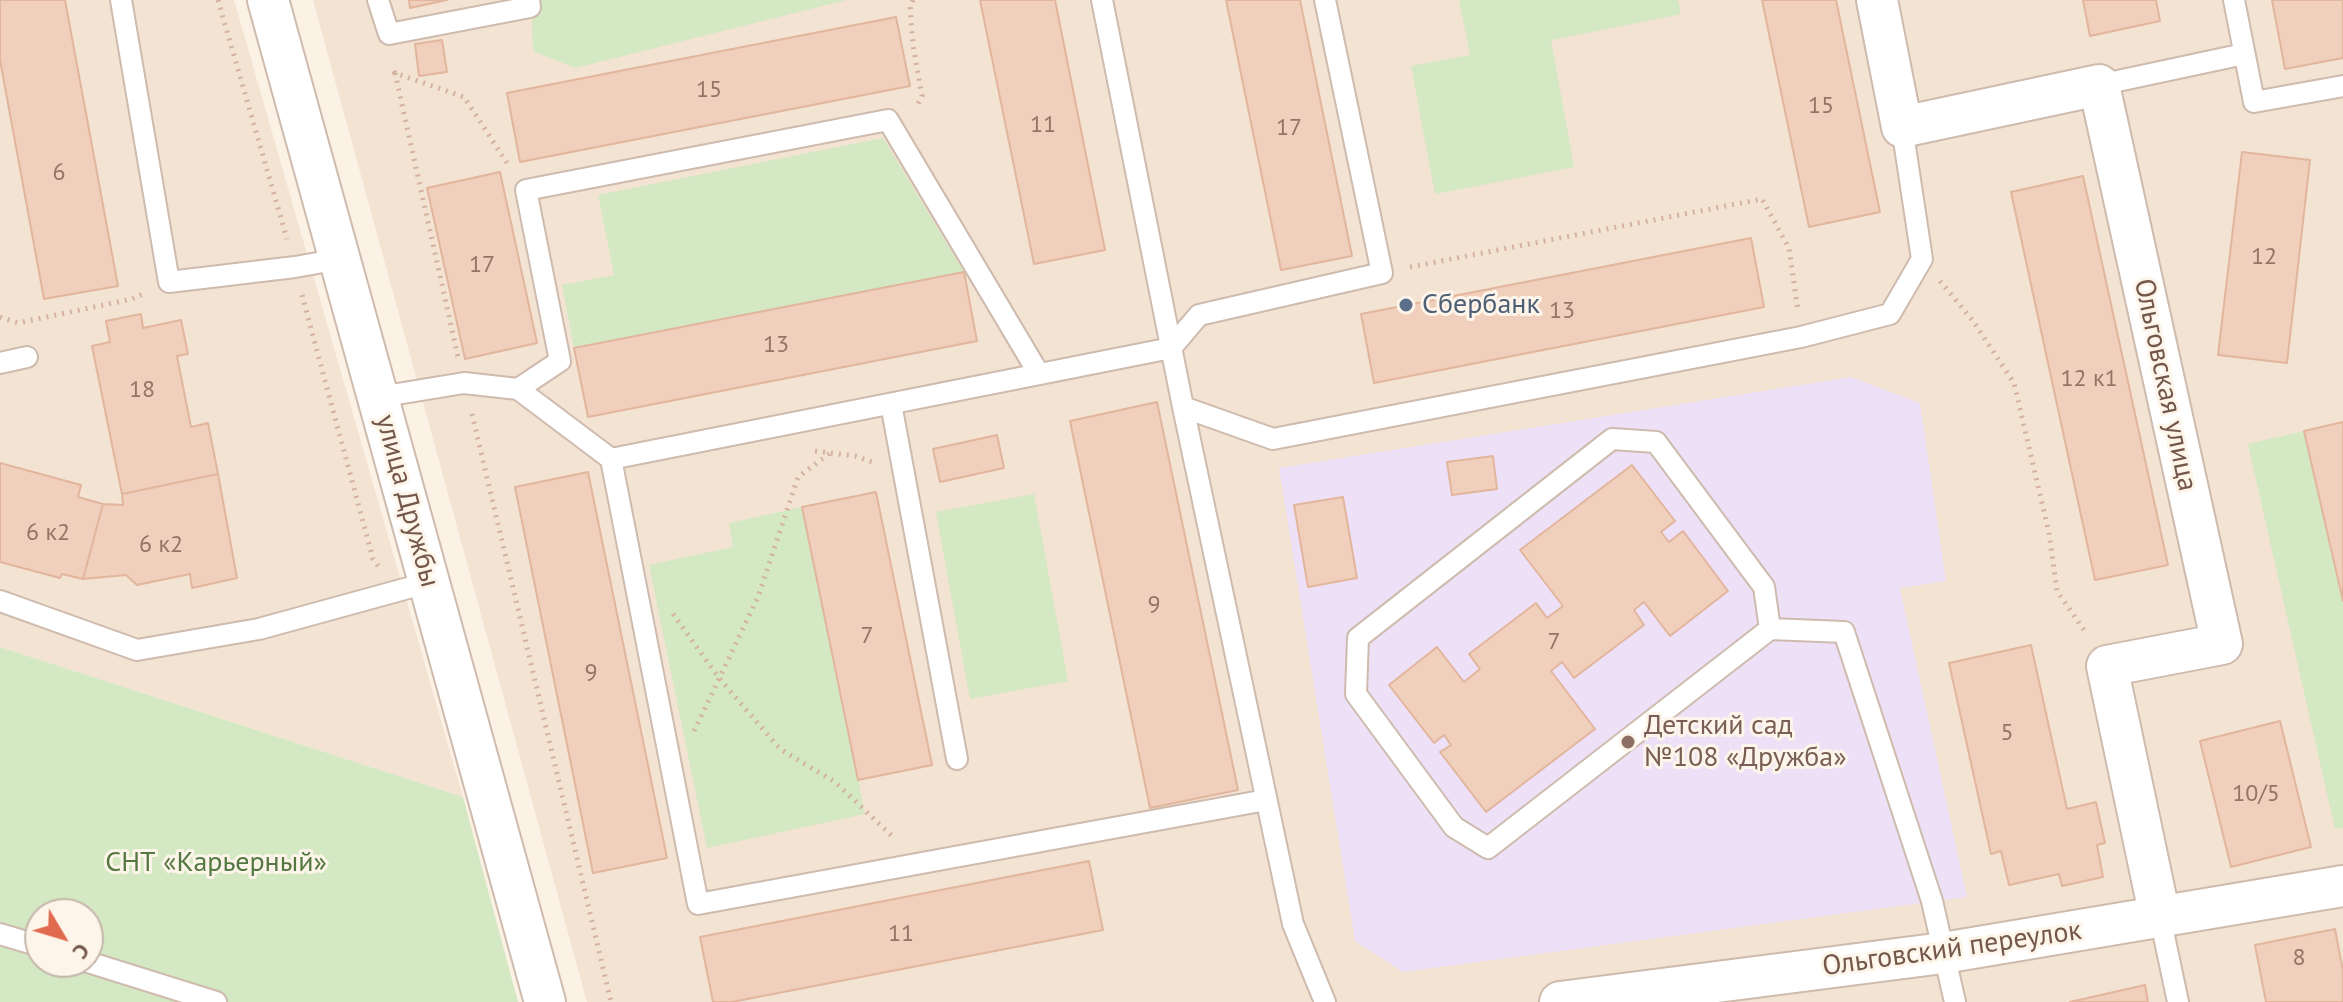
<!DOCTYPE html>
<meta charset="utf-8">
<style>
body{margin:0}
#map{position:relative;width:2343px;height:1002px;overflow:hidden;background:#fbf1e4;font-family:"PT Sans",sans-serif}
canvas{display:block}
.north{position:absolute;left:24px;top:898px;width:80px;height:80px;box-sizing:border-box;background:#fef5ea;border:2px solid #c6b6aa;border-radius:50%;rotate:128deg;font-size:22px;font-weight:700;line-height:32px;text-align:center;color:#73574a}
.north::after{content:'';display:block;margin:auto;width:28px;height:36px;background:#e1694d;clip-path:polygon(50% 0,100% 100%,50% 72%,0 100%)}
</style>
<div id="map">
<canvas width="2343" height="1002"></canvas>
<div class="north">С</div>
</div>
<script>
const ctx = document.querySelector('canvas').getContext('2d');
ctx.lineJoin = 'round';
function paint(path, color) { ctx.fillStyle = color; ctx.fill(path, 'evenodd'); }
function stroke(path, color, width, dash) { ctx.strokeStyle = color; ctx.lineWidth = width; ctx.lineCap = dash ? 'butt' : 'round'; ctx.setLineDash(dash || []); ctx.stroke(path); }
function label(font, color, halo, rows, align = 'center') {
  ctx.font = font + ' "PT Sans",sans-serif'; ctx.lineWidth = 6; ctx.setLineDash([]); ctx.textBaseline = 'middle'; ctx.strokeStyle = halo; ctx.fillStyle = color; for (const [text, x, y, turn = 0] of rows) {
    ctx.save(); ctx.translate(x, y); ctx.rotate((+turn || 0) * Math.PI / 180); ctx.textAlign = isNaN(turn) ? turn : align; if (halo) ctx.strokeText(text, 0, 0); ctx.fillText(text, 0, 0); ctx.restore();
  }
}
const residential = new Path2D(`
 M0 0H234L463 797 0 647Z
 M313 0H2343V1002H587Z`);
const education = new Path2D(`
 M1851 377 1920 403 1946 581 1900 588 1967 897 1403 972 1355 941 1279 468Z`);
const green = new Path2D(`
 M531 0H846L575 68 533 51Z
 M1459 0H1678L1681 14 1551 40 1574 167 1435 194 1411 66 1470 55Z
 M883 138 964 272 574 348 562 285 614 275 598 195Z
 M2304 431 2343 601V828L2335 829 2248 444Z
 M1034 494 1068 681 970 699 936 512Z
 M802 507 865 814 707 848 649 565 733 547 729 523Z
 M0 647 463 797 518 1002H0ZM40 914H88V962H40Z`);
const building = new Path2D(`
 M0 0H65L118 286 44 299 0 60Z
 M409 0H447L410 8Z
 M980 0H1055L1105 250 1034 264Z
 M1226 0H1300L1352 256 1281 270Z
 M1762 0H1836L1880 212 1809 227Z
 M2083 0H2156L2160 21 2090 36Z
 M2272 0H2343V58L2285 69Z
 M896 17 910 86 520 162 507 93Z
 M442 40 447 72 419 76 415 44Z
 M2242 152 2310 160 2287 363 2218 355Z
 M500 172 537 343 465 359 427 188Z
 M2083 176 2168 565 2095 580 2011 192Z
 M1751 238 1764 307 1374 383 1361 314Z
 M964 272 977 341 588 417 574 348Z
 M141 314 143 328 181 320 188 354 177 356 191 427 208 423 218 474 122 494 92 346 110 342 106 321Z
 M1157 402 1238 790 1150 808 1070 421Z
 M2343 422V601L2304 431Z
 M997 435 1004 468 940 482 933 449Z
 M1493 456 1497 489 1452 495 1447 462Z
 M0 463 81 485 78 497 103 504 83 579 62 574 60 578 0 562Z
 M1632 465 1675 521 1661 532 1669 542 1683 531 1728 591 1670 636 1644 602 1634 610 1644 625 1574 678 1562 662 1551 671 1595 729 1486 812 1440 752 1451 745 1444 735 1434 743 1389 685 1437 647 1464 682 1480 669 1469 654 1536 603 1547 618 1563 606 1520 550Z
 M588 472 667 858 593 873 515 487Z
 M218 474 237 578 192 588 190 574 137 585 126 575 83 579 103 504 123 505 122 494Z
 M876 492 932 765 858 780 802 507Z
 M1343 497 1357 578 1308 587 1294 505Z
 M2031 645 2067 809 2096 802 2105 843 2097 845 2103 877 2062 886 2059 874 2009 885 2001 851 1991 854 1949 663Z
 M2280 721 2311 847 2231 867 2200 741Z
 M1089 861 1103 930 732 1002H713L700 937Z
 M2335 929 2343 971V1002H2266L2255 945Z
 M2145 985 2148 1002H2070Z`);
const path = new Path2D(`
 M218 0 287 239
 M913 0 910 6 913 45 922 96 916 108
 M394 71 395 73 464 97 509 166
 M395 73 458 357
 M1410 267 1762 199 1789 248 1798 311
 M1940 281 1973 321 2014 383 2049 533 2057 591 2086 633
 M302 295 373 559 378 566
 M0 317 18 323 132 299 143 294
 M472 414 611 1002
 M815 451 855 456 872 462
 M673 614 719 678 780 749 835 782 894 838
 M694 731 758 597 798 477 830 453`);
const service = new Path2D(`
 M121 0 169 282 295 267 340 259
 M378 0 389 34 530 7 529 0
 M1102 0 1183 407 1293 924 1325 1002
 M2234 0 2254 102 2343 86
 M2099 85 2244 54
 M0 363 27 357
 M518 389 560 361 526 190 888 120 1039 374
 M379 397 464 383 518 389 611 459 698 904 1266 800
 M891 404 957 759
 M1183 407 1273 439 1801 337 1890 314 1922 259 1902 127
 M611 459 1171 348 1199 315 1382 273 1325 0
 M0 601 137 650 259 629 430 582
 M1770 629 1764 587 1656 442 1612 439 1358 638 1356 694 1454 827 1488 848 1770 629 1844 632 1932 901 1955 1002
 M2160 917 2178 1002
 M0 934 40 946
 M88 962 216 1002`);
const minor = new Path2D(`
 M268 0 545 1002
 M1877 0 1902 127 2099 85 2222 644 2107 666 2160 917
 M1560 1002 1943 953 2343 886`);
const markers = [
 [1406,305,8,"#5c6f8a"],
 [1628,742,8,"#8d6e63"]
];
const numberNames = [
 ["15",709,90],
 ["15",1821,106],
 ["11",1043,125],
 ["17",1289,128],
 ["6",59,173],
 ["12",2264,257],
 ["17",482,265],
 ["13",1562,311],
 ["13",776,345],
 ["12 к1",2089,379],
 ["18",142,390],
 ["6 к2",48,533],
 ["6 к2",161,545],
 ["9",1154,605],
 ["7",867,636],
 ["7",1554,642],
 ["9",591,673],
 ["5",2007,733],
 ["10/5",2256,794],
 ["11",901,934],
 ["8",2299,958]
];
const serviceNames = [
 ["Сбербанк",1422,305]
];
const streetNames = [
 ["Ольговская улица",2165,385,78],
 ["улица Дружбы",407,501,75],
 ["Ольговский переулок",1952,949,-8]
];
const educationNames = [
 ["Детский сад",1644,726],
 ["№108 «Дружба»",1644,758]
];
const parkNames = [
 ["СНТ «Карьерный»",216,863]
];
paint(residential, '#f3e3d2');
paint(education, '#eee0f7');
paint(green, '#d3e8c3');
paint(building, '#f0cfbc');
stroke(building, '#e2b59d', 2);
stroke(service, '#cebbae', 24);
stroke(minor, '#cebbae', 44);
stroke(path, '#d4b2a0', 5, [2, 6]);
stroke(service, '#fff', 20);
stroke(minor, '#fff', 40);
for (const [x, y, r, color] of markers) { const dot = new Path2D(); dot.arc(x, y, r, 0, 2 * Math.PI); ctx.fillStyle = color; ctx.fill(dot); stroke(dot, '#fef5ea', 3); }
label('24px', '#927566', null, numberNames);
label('28px', '#4e5e75', '#fef5ea', serviceNames, 'left');
label('28px', '#73574a', '#fef5ea', streetNames);
label('28px', '#785e54', '#fef5ea', educationNames, 'left');
label('28px', '#547842', '#fef5ea', parkNames);
</script>
